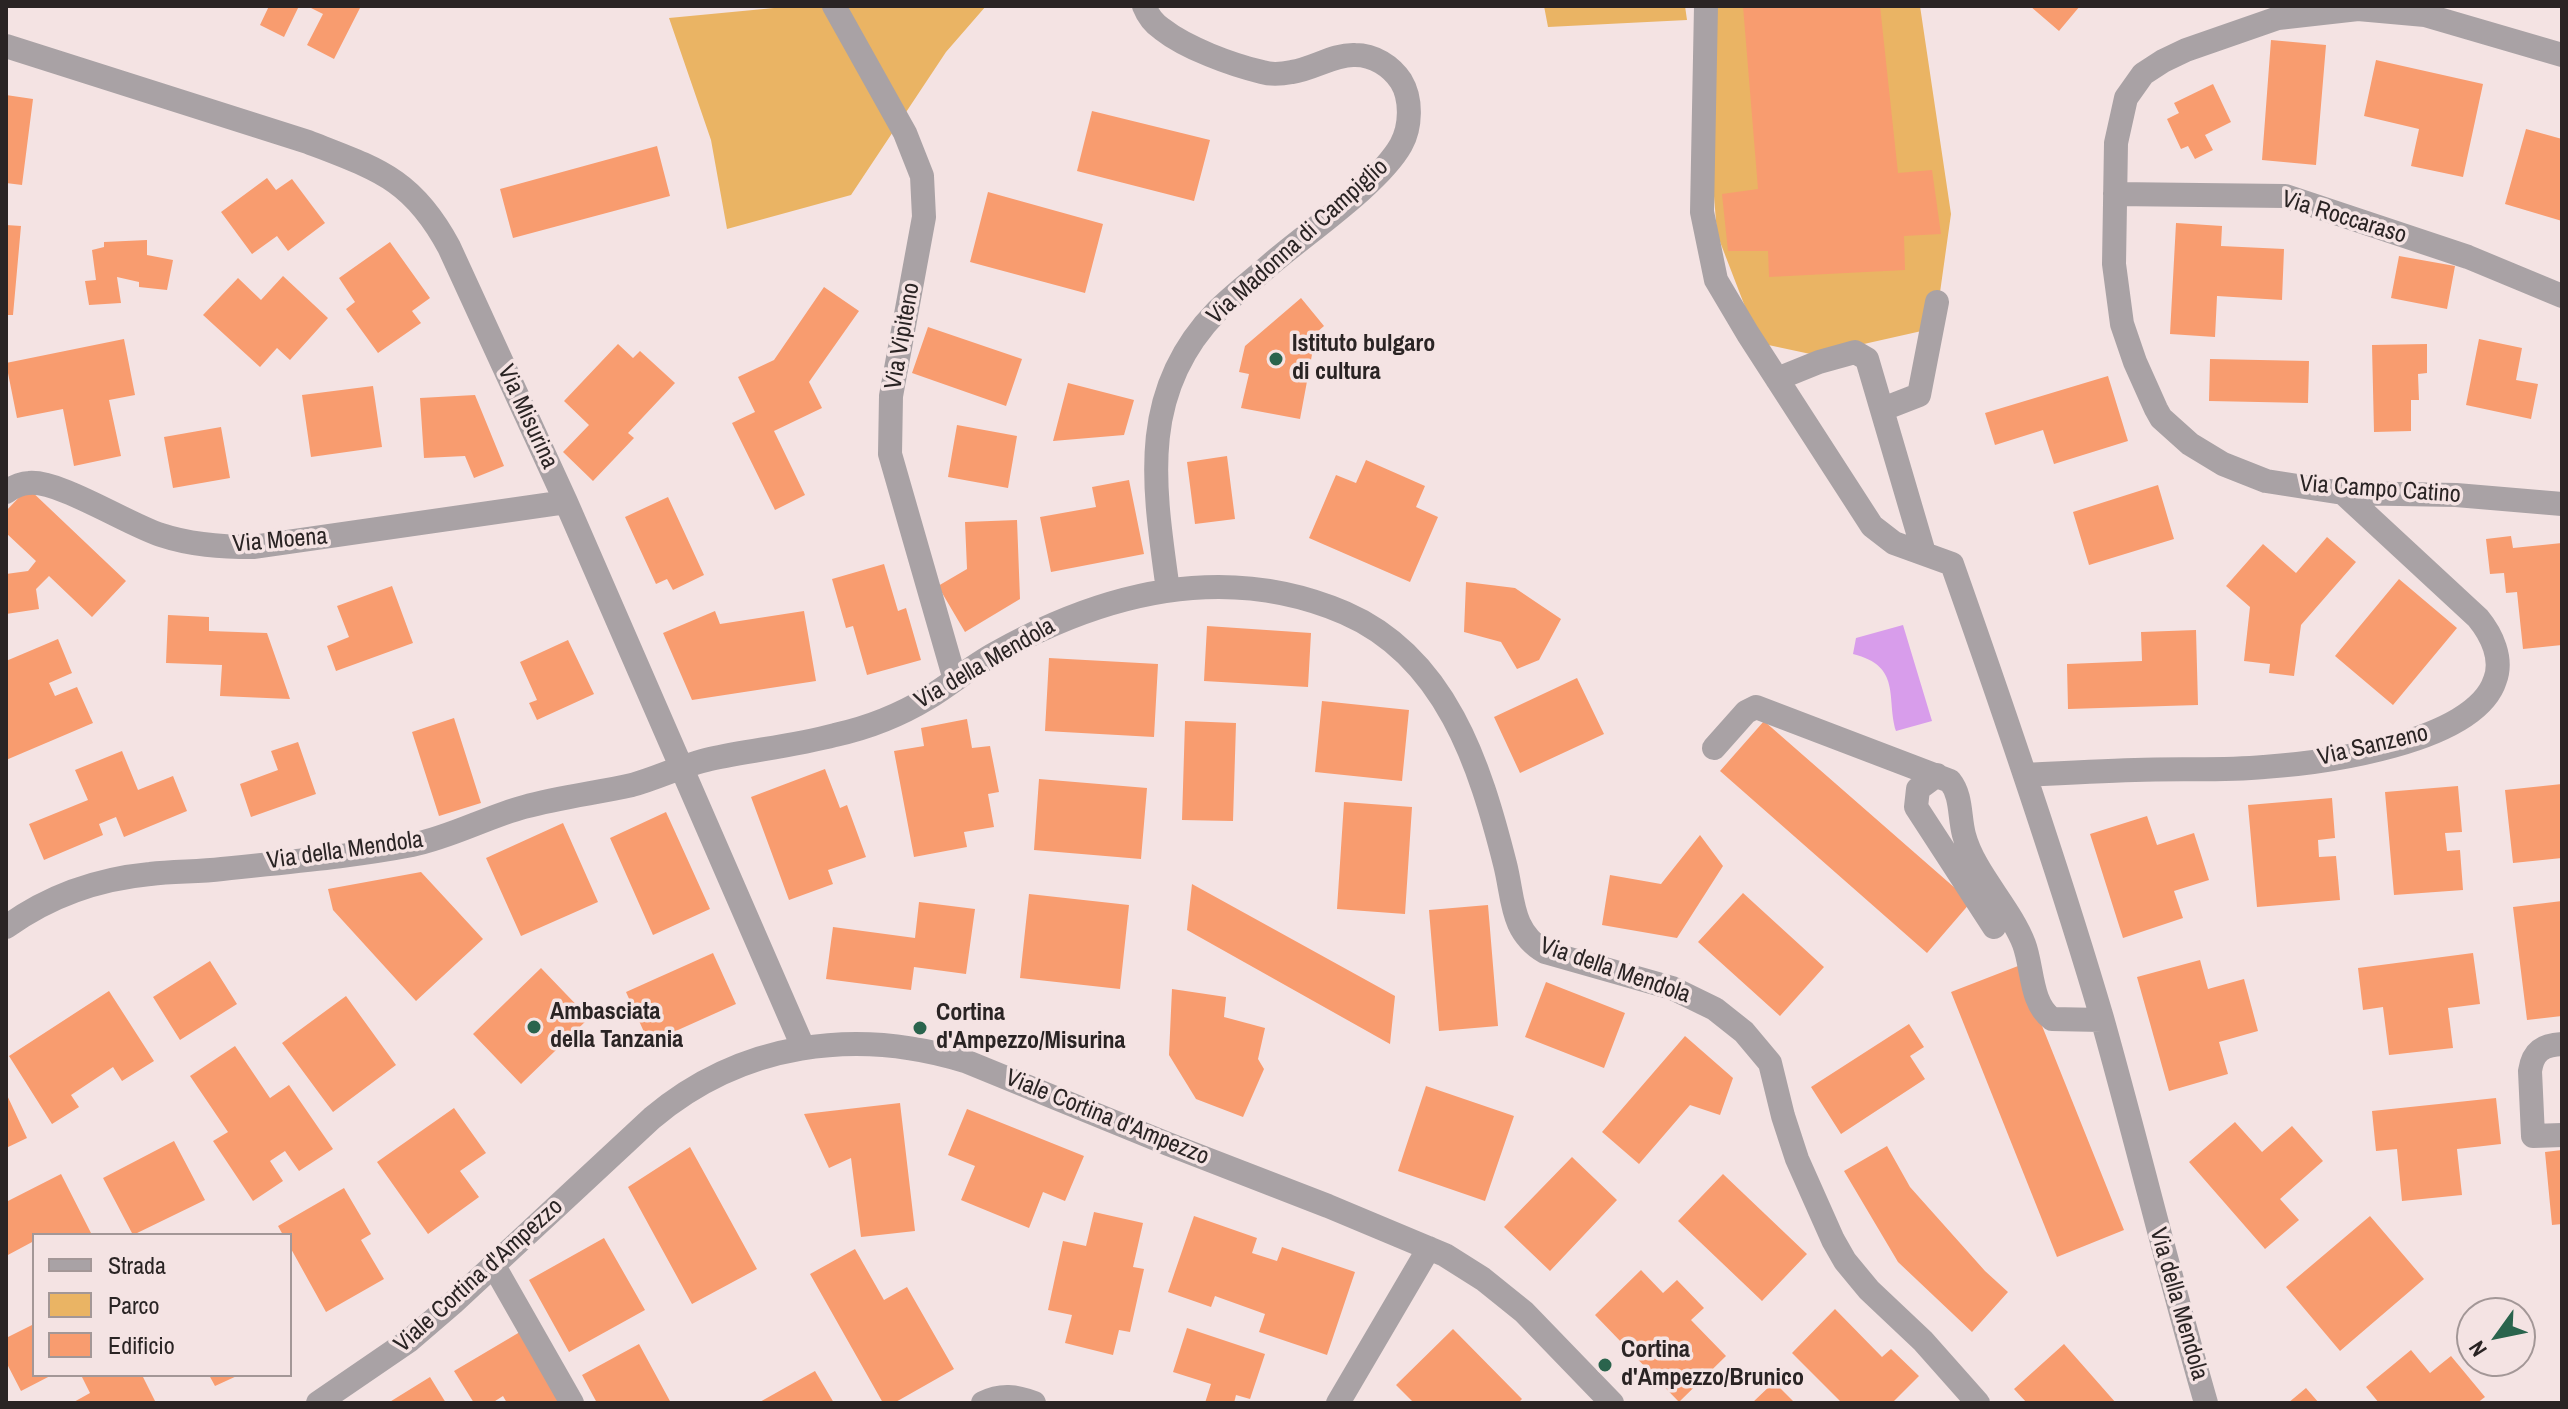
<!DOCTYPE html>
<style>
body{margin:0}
#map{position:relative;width:2568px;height:1409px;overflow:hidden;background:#f4e3e3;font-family:"Archivo Narrow",sans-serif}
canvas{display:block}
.frame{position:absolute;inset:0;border:8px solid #2a2424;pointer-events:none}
.legend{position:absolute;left:32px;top:1233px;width:260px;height:144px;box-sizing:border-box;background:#f4e3e3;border:2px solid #a39797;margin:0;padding:10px 14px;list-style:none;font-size:24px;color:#2a2424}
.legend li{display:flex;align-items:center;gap:16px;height:40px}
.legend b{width:40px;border:2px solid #a39797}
.north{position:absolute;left:2456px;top:1297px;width:80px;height:80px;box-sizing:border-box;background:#f4e3e3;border:2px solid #a39797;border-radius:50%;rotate:237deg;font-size:22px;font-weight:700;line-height:32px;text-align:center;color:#2a2424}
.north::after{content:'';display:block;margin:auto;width:28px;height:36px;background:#2a644d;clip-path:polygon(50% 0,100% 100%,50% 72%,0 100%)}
</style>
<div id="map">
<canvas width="2568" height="1409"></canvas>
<div class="frame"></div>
<ul class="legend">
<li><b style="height:10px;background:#a9a2a5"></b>Strada</li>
<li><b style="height:22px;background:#eab464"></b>Parco</li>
<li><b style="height:22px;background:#f89c6f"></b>Edificio</li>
</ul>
<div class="north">N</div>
</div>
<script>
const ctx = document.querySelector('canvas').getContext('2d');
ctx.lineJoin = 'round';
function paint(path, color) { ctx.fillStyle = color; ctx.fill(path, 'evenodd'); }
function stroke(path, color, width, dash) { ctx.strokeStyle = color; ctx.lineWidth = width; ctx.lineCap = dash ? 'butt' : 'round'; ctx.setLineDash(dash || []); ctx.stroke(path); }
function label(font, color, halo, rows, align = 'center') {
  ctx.font = font + ' "Archivo Narrow",sans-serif'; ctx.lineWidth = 7; ctx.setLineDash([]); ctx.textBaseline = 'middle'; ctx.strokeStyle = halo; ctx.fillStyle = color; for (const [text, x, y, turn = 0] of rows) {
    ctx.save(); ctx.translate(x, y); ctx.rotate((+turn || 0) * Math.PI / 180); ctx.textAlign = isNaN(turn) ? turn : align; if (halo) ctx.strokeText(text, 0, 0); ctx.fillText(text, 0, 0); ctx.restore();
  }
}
const green = new Path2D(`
 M795 6H986L946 52 851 195 727 229 711 140 669 18Z
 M1544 6H1685L1687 20 1548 27Z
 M1699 6H1920L1951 214 1935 328 1815 355 1759 343 1717 234Z`);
const water = new Path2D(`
 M1903 625 1932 721 1896 731C1886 698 1902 666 1853 654L1856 638Z`);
const building = new Path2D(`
 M269 6H299L284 37 260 25Z
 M307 6H361L334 59 307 45 323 14Z
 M1743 6H1880L1898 173 1932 170 1941 234 1904 236 1905 270 1769 277 1768 251H1728L1722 194 1758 189Z
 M2030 6H2080L2059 31Z
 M2271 40 2326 45 2316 165 2262 160Z
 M2376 60 2483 84 2463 177 2411 166 2419 129 2364 116Z
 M2213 84 2231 122 2205 135 2213 150 2195 159 2188 146 2181 149 2167 119 2179 113 2174 103Z
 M6 95 33 99 22 185 6 183Z
 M1092 111 1210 140 1194 201 1077 171Z
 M2526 129 2562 139V221L2505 204Z
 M657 146 670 196 513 238 500 189Z
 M267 178 276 190 292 179 325 223 288 251 277 236 252 254 221 212Z
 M988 192 1103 224 1085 293 970 262Z
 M2176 223 2222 226 2221 246 2284 249 2282 300 2217 296 2215 337 2170 334Z
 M6 225 21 226 13 315H6Z
 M147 240V255L173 260 167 290 139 287V282L117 277 121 303 89 305 85 281 96 280 92 250 104 247V242Z
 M390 242 430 298 412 311 421 323 378 353 346 309 355 302 339 278Z
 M2399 256 2455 266 2447 309 2391 298Z
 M283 276 328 318 290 360 277 348 260 367 203 315 238 278 261 300Z
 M824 287 859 311 809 382 822 408 774 431 805 495 775 510 732 423 755 412 738 377 774 360Z
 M1301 298 1324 326 1316 333 1300 419 1241 408 1249 374 1239 372 1245 346Z
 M928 327 1022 359 1006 406 912 373Z
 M124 339 135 395 109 400 121 456 74 466 63 409 17 418 6 363Z
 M2479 339 2522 348 2516 380 2538 384 2531 419 2466 405Z
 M618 344 633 358 640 351 675 383 628 433 634 438 593 481 563 452 589 425 564 401Z
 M2427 344V373L2418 374 2419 400H2411V431L2374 432 2372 345Z
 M2210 359 2309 361 2308 403 2209 401Z
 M2108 376 2128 441 2054 464 2043 430 1995 445 1985 413Z
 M1068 383 1134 400 1124 435 1053 441Z
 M373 386 382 447 311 457 302 395Z
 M475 395 504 466 474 478 465 456 424 458 420 398Z
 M957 425 1017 436 1008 488 948 477Z
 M221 427 230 478 173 488 164 437Z
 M1227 456 1235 519 1195 524 1187 462Z
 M1366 460 1425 486 1416 507 1438 517 1410 582 1309 538 1336 475 1356 483Z
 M1129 480 1144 554 1051 572 1040 517 1096 507 1092 487Z
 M2158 485 2174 539 2089 565 2073 512Z
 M28 488 126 581 92 617 49 576 36 589 39 609 6 614V574L28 571 36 561 6 533V511Z
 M668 497 704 575 673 590 667 579 656 584 625 517Z
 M1017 520 1020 599 965 632 938 586 967 569 965 522Z
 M2511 536 2513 548 2562 543V645L2523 649 2517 592 2506 593 2504 573 2490 574 2486 539Z
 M2327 537 2356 562 2301 625 2294 676 2269 673 2270 664 2244 661 2250 607 2226 586 2263 544 2296 573Z
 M884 564 898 611 906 608 921 660 867 675 853 626 846 628 832 579Z
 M2399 579 2457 628 2393 705 2335 656Z
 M1466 582 1515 588 1561 619 1539 660 1517 669 1501 642 1464 632Z
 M392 586 413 643 336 671 327 646 349 637 337 606Z
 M715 611 720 624 804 611 816 681 692 700 663 633Z
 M168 615 209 617V631L267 633 290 699 220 696 222 665 166 663Z
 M1207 626 1311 633 1308 687 1204 681Z
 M2196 630 2198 705 2068 709 2067 664 2142 661 2141 632Z
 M58 639 72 673 49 683 55 696 77 687 93 723 6 760V661Z
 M568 640 594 694 537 720 529 703 537 700 520 662Z
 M1049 658 1158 664 1154 737 1045 731Z
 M1577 678 1604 734 1520 773 1494 717Z
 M1322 701 1409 710 1402 781 1315 772Z
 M454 718 481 803 439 816 412 732Z
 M967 719 972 748 990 746 999 792 988 794 994 827 964 832 967 847 914 857 894 751 924 746 921 728Z
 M1185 721 1236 723 1233 821 1182 820Z
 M1764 721 1971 902 1927 953 1720 771Z
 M298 742 316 794 251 817 240 784 278 770 271 751Z
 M122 751 138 790 173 776 187 811 124 837 116 817 99 824 103 835 44 860 29 824 88 800 75 770Z
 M825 769 840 808 847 805 866 857 828 870 833 884 789 900 751 797Z
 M1039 779 1147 788 1141 859 1034 850Z
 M2562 784V858L2513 863 2505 790Z
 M2458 786 2462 832 2445 833 2447 851 2460 850 2463 890 2394 895 2385 792Z
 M2332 798 2335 838 2318 840 2319 857 2336 856 2340 900 2257 907 2248 805Z
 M1344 802 1412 807 1405 914 1337 909Z
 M666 812 710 909 653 935 610 838Z
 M2147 816 2157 845 2194 833 2209 880 2174 891 2183 918 2123 938 2090 834Z
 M563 823 598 902 521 936 486 858Z
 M1700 835 1723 866 1677 938 1602 925 1610 875 1661 884Z
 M421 872 483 939 416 1001 333 910 328 889Z
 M1192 884 1395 996 1390 1044 1187 930Z
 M1743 893 1824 967 1780 1016 1698 942Z
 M1029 894 1129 905 1120 989 1020 978Z
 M2562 901V1016L2527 1020 2513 907Z
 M919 902 975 909 966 974 914 967 911 990 826 979 833 927 915 938Z
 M1488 905 1498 1026 1439 1031 1429 910Z
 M713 953 736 1004 649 1043 626 992Z
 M2473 953 2480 1004 2448 1008 2453 1048 2389 1055 2383 1007 2363 1010 2358 968Z
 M2200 960 2208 989 2244 979 2258 1031 2219 1042 2228 1074 2169 1091 2137 977Z
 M210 961 237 1004 180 1040 153 997Z
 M2018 966 2124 1230 2057 1257 1951 992Z
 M541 968 589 1018 521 1084 473 1034Z
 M1546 982 1625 1013 1604 1068 1525 1037Z
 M1172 989 1226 997 1224 1017 1265 1028 1258 1059 1264 1069 1243 1117 1196 1099 1169 1055Z
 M109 991 154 1061 122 1081 113 1067 71 1095 79 1107 52 1124 9 1056Z
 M346 996 396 1065 333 1112 282 1043Z
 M1909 1024 1924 1047 1910 1056 1925 1079 1841 1134 1811 1087Z
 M1685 1036 1733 1078 1720 1115 1690 1105 1639 1164 1602 1132Z
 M235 1046 270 1098 289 1085 333 1149 299 1171 285 1151 270 1161 283 1181 253 1201 213 1141 228 1132 190 1076Z
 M1426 1086 1514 1116 1485 1201 1398 1171Z
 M6 1093 27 1138 6 1148Z
 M2496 1098 2501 1144 2457 1149 2462 1195 2402 1201 2397 1149 2376 1151 2372 1111Z
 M900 1103 915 1231 861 1237 851 1158 829 1168 804 1114Z
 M454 1108 486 1153 460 1171 479 1197 428 1234 377 1162Z
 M967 1109 1084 1156 1065 1201 1043 1192 1029 1228 961 1200 975 1166 948 1155Z
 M2235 1122 2262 1152 2292 1126 2323 1161 2280 1199 2299 1220 2265 1249 2189 1162Z
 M174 1141 205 1200 133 1235 103 1178Z
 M1887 1146 1910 1187 1985 1271 2008 1292 1972 1332 1898 1262 1844 1171Z
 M690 1147 757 1269 692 1304 628 1187Z
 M2562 1150V1224L2552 1225 2545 1152Z
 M1572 1157 1617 1200 1550 1271 1504 1227Z
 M61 1174 92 1235H34V1241L6 1256V1202Z
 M1723 1174 1807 1254 1762 1301 1678 1221Z
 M344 1188 371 1234 361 1240 384 1279 326 1312 290 1247V1235H283L278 1226Z
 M1094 1212 1143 1223 1133 1267 1144 1269 1130 1332 1119 1330 1113 1355 1065 1343 1072 1315 1048 1310 1063 1241 1086 1246Z
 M1194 1216 1257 1238 1252 1253 1277 1261 1282 1247 1355 1272 1327 1355 1259 1332 1265 1314 1215 1296 1211 1307 1168 1292Z
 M2370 1216 2424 1279 2340 1351 2286 1287Z
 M604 1238 645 1310 569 1352 529 1280Z
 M855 1249 884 1300 907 1287 954 1369 894 1403H883L810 1274Z
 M1641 1270 1663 1293 1677 1280 1704 1308 1691 1320 1726 1356 1679 1402 1595 1315Z
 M1835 1309 1882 1357 1891 1349 1919 1376 1892 1403H1842L1792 1353Z
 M34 1324V1375H52L21 1391 6 1362V1338Z
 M1187 1328 1265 1354 1250 1399 1236 1395 1234 1403H1205L1211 1384 1173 1372Z
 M525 1329 571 1403H507L503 1396 492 1403H474L454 1371Z
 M1453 1329 1522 1399 1518 1403H1414L1396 1385Z
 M639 1344 671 1403H597L582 1375Z
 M2064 1344 2116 1403H2027L2014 1389Z
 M2411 1350 2430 1373 2451 1356 2485 1397 2477 1403H2379L2366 1387Z
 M815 1371 834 1403H758Z
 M81 1375H142L156 1403H72L90 1393Z
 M209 1375H239L215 1386Z
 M430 1377 446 1403H388Z
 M1774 1382 1795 1403H1752Z
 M2306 1388 2319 1403H2288Z`);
const minor = new Path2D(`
 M834 6 905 133 922 176 924 217 891 396 890 454 955 680
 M1144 6C1148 16 1153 23 1162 29 1186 48 1232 65 1262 72 1271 75 1282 74 1292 72 1313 69 1334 54 1355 55 1374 55 1391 66 1401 81 1412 99 1411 127 1401 145 1379 184 1308 232 1272 263 1254 279 1234 294 1217 311 1137 393 1154 488 1168 590
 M1706 6 1702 212 1716 280 1748 334 1872 526 1894 543 1952 564C2005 714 2057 865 2102 1018 2138 1146 2169 1275 2206 1403
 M6 46 308 142C377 169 412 178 449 247L566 502 803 1047
 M2562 55 2425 15 2358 9 2278 18 2186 50 2163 61 2143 74 2126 98 2116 143 2114 264 2122 324 2135 362 2156 409 2161 418 2190 444 2223 464 2266 481 2343 493 2456 495 2562 504
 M2115 194 2285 196 2468 257 2562 296
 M1777 379 1819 362 1855 352 1867 359 1924 553
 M1883 409 1919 395 1937 302
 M6 492C13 487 20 483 29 483 59 480 127 524 161 535 191 545 221 547 253 547L566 502
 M1714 748 1746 712 1756 707 1950 781C1962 796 1959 816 1964 835 1974 873 2010 907 2024 944 2033 968 2030 1003 2052 1019L2102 1020
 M1937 775 1918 789 1916 807 1994 927
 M2025 775C2062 773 2099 771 2135 770 2178 768 2221 771 2264 767 2322 763 2475 743 2495 680 2503 659 2492 635 2478 618L2343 493
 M6 927C49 896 97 879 150 874 174 871 198 872 222 869 285 862 350 857 412 845 451 837 487 817 524 807 560 797 596 793 632 785 658 778 683 765 710 759 751 750 794 746 835 735 867 728 900 715 928 698 951 684 972 666 996 653 1105 592 1226 562 1345 613 1446 657 1480 765 1505 864 1514 899 1510 931 1545 952L1672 988 1715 1009 1744 1032 1770 1063 1783 1116 1797 1159 1833 1240 1845 1261 1869 1290 1923 1341 1978 1403
 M2562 1044C2543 1045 2533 1051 2530 1071L2533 1136 2562 1135
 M494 1266 572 1403
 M318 1403 410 1340 453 1303 652 1118C741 1043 855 1027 965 1061L1168 1144 1328 1206 1445 1255 1483 1279 1524 1312 1612 1403
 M983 1403C1001 1394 1016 1396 1034 1403
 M1338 1403 1429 1248`);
const markers = [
 [1276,359,8,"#2a644d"],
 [534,1027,8,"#2a644d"],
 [920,1028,8,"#2a644d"],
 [1605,1365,8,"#2a644d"]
];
const streetNames = [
 ["Via Roccaraso",2344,218,17],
 ["Via Madonna di Campiglio",1298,242,-42],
 ["Via Vipiteno",903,336,-80],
 ["Via Misurina",527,417,65],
 ["Via Campo Catino",2380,490,4],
 ["Via Moena",280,541,-5],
 ["Via della Mendola",985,664,-30],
 ["Via Sanzeno",2373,746,-13],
 ["Via della Mendola",345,851,-8],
 ["Via della Mendola",1615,971,19],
 ["Viale Cortina d'Ampezzo",1107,1118,22],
 ["Viale Cortina d'Ampezzo",479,1276,-42],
 ["Via della Mendola",2178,1304,74]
];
const poiNames = [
 ["Istituto bulgaro",1292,345],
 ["di cultura",1292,373],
 ["Ambasciata",550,1013],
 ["della Tanzania",550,1041],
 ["Cortina",936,1014],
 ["d'Ampezzo/Misurina",936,1042],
 ["Cortina",1621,1351],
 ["d'Ampezzo/Brunico",1621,1379]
];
paint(green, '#eab464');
paint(water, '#d89deb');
paint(building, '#f89c6f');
stroke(minor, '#a9a2a5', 24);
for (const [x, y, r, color] of markers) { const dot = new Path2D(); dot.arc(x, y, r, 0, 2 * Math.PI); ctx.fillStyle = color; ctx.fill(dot); stroke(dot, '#f4e3e3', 3); }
label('24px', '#2a2424', '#f4e3e3', streetNames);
label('bold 24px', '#2a2424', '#f4e3e3', poiNames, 'left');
</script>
